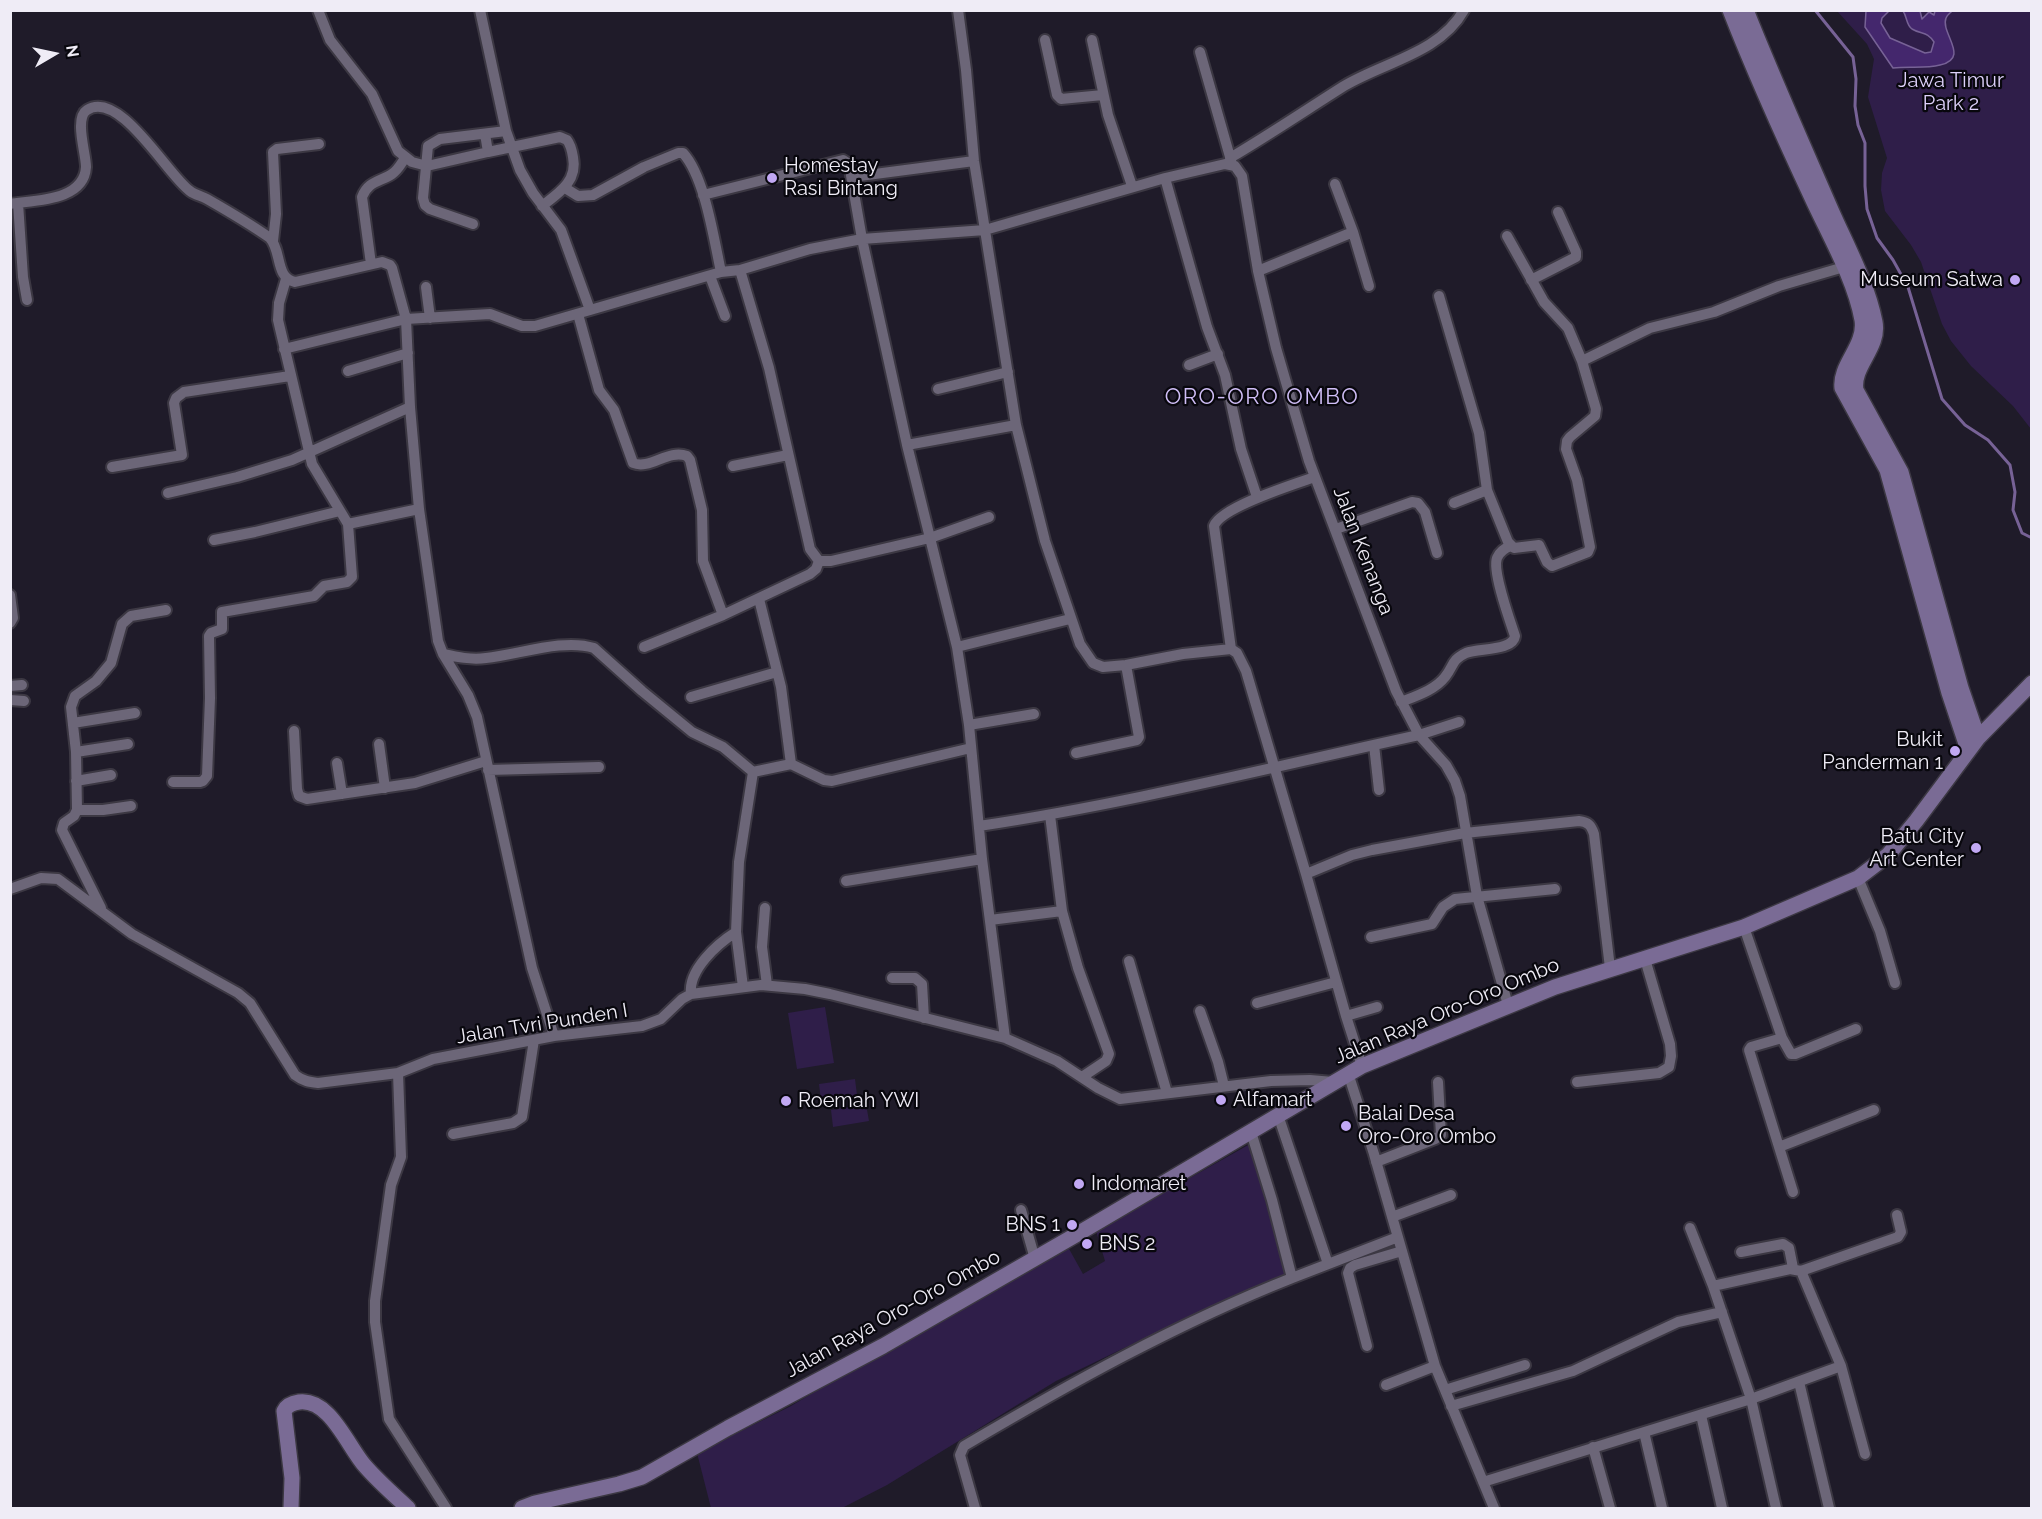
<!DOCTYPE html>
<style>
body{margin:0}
#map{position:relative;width:2042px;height:1519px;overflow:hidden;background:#1f1b29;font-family:Raleway,sans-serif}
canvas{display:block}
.frame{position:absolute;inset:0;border:12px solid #efecf6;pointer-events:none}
.north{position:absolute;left:24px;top:24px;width:60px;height:60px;-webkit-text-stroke:4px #08070d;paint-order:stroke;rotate:81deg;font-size:16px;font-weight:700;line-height:24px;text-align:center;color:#efecf6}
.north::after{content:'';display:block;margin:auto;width:21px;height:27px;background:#efecf6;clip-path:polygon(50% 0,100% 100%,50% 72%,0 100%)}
</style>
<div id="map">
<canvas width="2042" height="1519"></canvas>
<div class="frame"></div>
<div class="north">N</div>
</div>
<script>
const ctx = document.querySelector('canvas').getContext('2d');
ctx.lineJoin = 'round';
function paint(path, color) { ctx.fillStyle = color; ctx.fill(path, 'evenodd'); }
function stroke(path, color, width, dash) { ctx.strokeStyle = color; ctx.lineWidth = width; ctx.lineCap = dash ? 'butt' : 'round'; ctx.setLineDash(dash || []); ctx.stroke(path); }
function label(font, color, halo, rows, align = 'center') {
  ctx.font = font + ' Raleway,sans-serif'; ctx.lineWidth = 4.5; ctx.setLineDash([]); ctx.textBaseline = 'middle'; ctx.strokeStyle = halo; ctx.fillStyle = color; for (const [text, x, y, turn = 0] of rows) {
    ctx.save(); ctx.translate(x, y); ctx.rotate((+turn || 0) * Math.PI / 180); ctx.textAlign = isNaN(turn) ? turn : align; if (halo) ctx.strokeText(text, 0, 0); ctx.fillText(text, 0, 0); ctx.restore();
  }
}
const green = new Path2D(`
 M1837 11H2031V429L2013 406 1971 366 1951 341 1942 324 1921 262 1911 245 1885 211 1881 190 1882 173 1887 158 1868 97 1874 59 1867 44Z
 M825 1007 834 1063 797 1069 788 1013Z
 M855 1079 857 1095 821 1101 819 1084Z
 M866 1104 869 1121 833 1127 831 1110Z
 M1250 1144 1285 1274 1182 1320 1056 1381 887 1485 842 1508H711L697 1453 791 1406 924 1326 1068 1247 1083 1274 1105 1261 1096 1231Z`);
const water = new Path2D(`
 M1866 11H1889L1882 18 1881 23 1890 38 1925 53 1931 52 1934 42C1927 31 1922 35 1912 29 1906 25 1907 16 1903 11H1920L1922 19 1929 12 1934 15 1935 11H1952C1950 13 1947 15 1946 18 1940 33 1971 58 1940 65 1925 69 1908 66 1893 68L1865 27Z`);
const stream = new Path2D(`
 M1815 10 1853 57 1856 79 1855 106 1858 125 1865 143V186L1867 209 1877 238 1893 260 1908 287 1942 399 1965 425 1988 440 2010 465 2015 492 2013 510 2022 533 2032 538`);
const street = new Path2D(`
 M318 10 330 40 372 94 398 151 412 162 427 166 488 152 485 134
 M480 10 506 131 520 170 533 193 561 230 590 310
 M958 10 966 70 974 161 1016 425 1045 541 1080 644 1093 663 1103 667 1126 665 1183 654 1231 649
 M1045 40 1057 95 1061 99 1103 95
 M1092 40 1108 115 1132 186
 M1200 52 1232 164
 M488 152 560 137 567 140C571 145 572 151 573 157 578 181 559 193 542 206
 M1230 158C1269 135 1306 110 1344 86 1384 62 1440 53 1464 10
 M852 177 974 161
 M1165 178 1207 327 1225 375 1241 449 1257 497
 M1335 184 1353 232
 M565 188 578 196 593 195 644 167 678 153H683C705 177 714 240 721 272
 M703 195 843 160 849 164 862 239 907 445 957 647 969 725 982 859 1005 1038
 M18 203 23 277 27 300
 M10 204C36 200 84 201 86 167 86 153 74 118 87 110 120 89 168 176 190 191 195 195 202 196 207 199 228 211 250 224 270 238 282 251 275 278 295 282L382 262 390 265 392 268 406 319 490 314 522 326H535L721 272 740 270 810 249 862 239 985 230 1165 178 1225 164 1235 166 1242 176 1258 271 1276 348 1309 461 1396 691 1419 735 1446 765 1455 781 1460 796 1477 896 1508 1005
 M473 224 430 209 425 205 423 198 428 146 440 139 506 131
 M1507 236 1544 302 1568 328 1582 361
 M273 241 276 214 273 152 277 149 319 144
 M371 264 362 197C368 181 380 182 392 174 398 170 401 164 405 158
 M740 270 769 368 810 549 819 561H831L930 538 989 517
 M1258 271 1353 232 1369 286
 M710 276 725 316
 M1531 280 1576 257V252L1558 212
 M426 287 430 318
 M1439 296 1479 433 1487 490 1508 542 1514 548 1539 545 1547 562 1552 566 1588 552 1590 547 1577 480 1566 449 1567 441 1570 437 1595 416 1596 409 1582 361 1650 328 1714 312 1779 286 1844 267
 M578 314 599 390 614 410 633 463C650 470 668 449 687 456L690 460 702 510 703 561 723 615
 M284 349 406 319 410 407 419 509 438 641 443 654 468 695 477 717 532 968 554 1036
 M1189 365 1218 354
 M348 371 408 353
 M938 389 1008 372
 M907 445 1016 425
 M733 466 788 455
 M112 467 182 455 174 403 176 398 184 392 290 376
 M1315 477C1295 484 1221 507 1214 526L1231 649 1237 653 1246 671 1306 874 1346 1016 1362 1066
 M168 493 237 477 292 460 410 407
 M1454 503 1487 490
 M348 524 419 509
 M1336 529 1412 502 1418 503 1425 512 1437 553
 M214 540 255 532 340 511
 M10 595 13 618 10 623
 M759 599 781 687 791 764
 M644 647 723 615 810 574 816 569 819 561
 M957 647 1070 619
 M443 654C457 657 471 660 486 658 518 655 563 638 594 648L642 691 692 732 723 747 753 772 791 764 824 780 832 781 971 748
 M10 686 22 685
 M691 697 777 672
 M10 700 24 701
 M1401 702C1416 696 1435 690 1445 677 1454 666 1451 660 1466 653 1479 648 1513 651 1515 636 1510 621 1492 571 1497 558 1500 551 1505 548 1511 546
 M73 723 135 713
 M969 725 1034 714
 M294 731 297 789 299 796 307 799 415 783 486 761
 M379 744 385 788
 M1374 745 1379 790
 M76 752 128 744
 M1076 753 1137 740 1139 737 1126 665
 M337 763 342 794
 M488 770 599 767
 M76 781 111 775
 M173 782H200L203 781 207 776 210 698 209 636 211 633 222 629V612L314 596 324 586 347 582 352 577 348 524 312 464 278 320 279 303 286 279
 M77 810H103L131 806
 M1050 815 1062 911 1078 968 1109 1054 1106 1061 1082 1077
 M979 826C1127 804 1272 767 1419 735L1459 722
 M1306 874 1352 855 1372 850 1465 833 1579 821C1588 822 1591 825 1594 834L1610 968
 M1858 878 1880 931 1895 983
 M846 881 982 859
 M10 889 41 878 58 879 132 934 238 993 250 1003 295 1075C303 1081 309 1082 318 1083L398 1073 433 1059 554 1036 642 1026 661 1019 682 999 691 994 761 985 805 989 830 994 1005 1038 1057 1061 1098 1088 1120 1099 1271 1081 1310 1080 1333 1082
 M101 908 62 830 64 823 74 816 77 810 76 752 71 707 75 696 96 681 111 663 122 624 131 616 166 610
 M765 908 762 947 767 985
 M990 920 1062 911
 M1744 927 1782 1038 1791 1054H1795L1856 1029
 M1371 937 1432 924 1443 907 1455 899 1555 889
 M1129 961 1167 1093
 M892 978H915L922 984 924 1018
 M743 987 736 932 739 862 753 772
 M691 994C688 970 717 944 736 932
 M1257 1003 1336 982
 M1200 1011 1218 1062 1224 1086
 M1346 1016 1377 1007
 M1782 1038 1751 1047 1749 1050 1779 1147 1874 1110
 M398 1073 401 1157 391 1185 375 1301V1322L389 1419 446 1508
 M1348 1073 1374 1154 1435 1366 1494 1508
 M1577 1082 1659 1073 1669 1067 1671 1056 1670 1044 1645 959
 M1278 1115 1328 1264
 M453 1134 513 1123 522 1117 534 1040
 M1779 1147 1793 1192
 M1376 1162 1435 1139 1441 1135 1438 1082
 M1021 1210 1035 1259
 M1392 1217 1451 1195
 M1690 1228 1713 1286 1790 1269 1801 1271
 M1741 1252 1783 1244 1789 1248 1793 1268
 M1292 1278 1398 1237
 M1713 1286 1751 1399 1776 1508
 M1367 1346 1348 1273 1350 1268 1355 1265 1402 1251
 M1841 1366 1801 1271 1898 1237 1901 1232 1897 1215
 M1799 1382 1829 1508
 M1386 1385 1435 1366
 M1445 1390 1525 1365
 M1451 1406 1573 1371 1678 1322 1722 1312
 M1701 1415 1722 1508
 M1644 1432 1662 1508
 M1593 1447 1610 1508
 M1483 1482 1751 1399 1841 1366 1865 1454
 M975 1508 960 1455 964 1446C1069 1384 1178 1323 1292 1278L1272 1200 1251 1132`);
const secondary = new Path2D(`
 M1730 10C1755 74 1783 136 1812 198 1829 235 1855 280 1862 320 1866 346 1839 365 1842 388L1887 470 1949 693 1968 750
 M1746 10C1773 78 1803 145 1832 212 1847 246 1868 285 1875 322 1880 348 1852 366 1856 390L1901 472 1961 688 1978 738
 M291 1508 292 1478 284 1411C287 1405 292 1403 299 1402 330 1398 348 1447 365 1466 378 1481 394 1495 408 1508
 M522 1508 535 1503 619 1484 642 1477 728 1428 883 1346 1074 1236 1362 1066 1555 987 1744 927 1858 878 1888 855 1916 821 1978 738 2032 683`);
const markers = [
 [772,178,6,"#c1a8f3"],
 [2015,280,6,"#c1a8f3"],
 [1955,751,6,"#c1a8f3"],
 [1976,848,6,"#c1a8f3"],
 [1221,1100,6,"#c1a8f3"],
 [786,1101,6,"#c1a8f3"],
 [1346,1126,6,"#c1a8f3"],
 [1079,1184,6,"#c1a8f3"],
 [1072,1225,6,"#c1a8f3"],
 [1087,1244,6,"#c1a8f3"]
];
const parkNames = [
 ["Jawa Timur",1951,81],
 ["Park 2",1951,104]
];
const poiNames = [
 ["Homestay",784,166],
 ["Rasi Bintang",784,189],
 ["Museum Satwa",2003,280,"right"],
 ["Bukit",1943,740,"right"],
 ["Panderman 1",1943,763,"right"],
 ["Batu City",1964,837,"right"],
 ["Art Center",1964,860,"right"],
 ["Alfamart",1233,1100],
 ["Roemah YWI",798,1101],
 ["Balai Desa",1358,1114],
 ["Oro-Oro Ombo",1358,1137],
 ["Indomaret",1091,1184],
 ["BNS 1",1060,1225,"right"],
 ["BNS 2",1099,1244]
];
const streetNames = [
 ["Jalan Kenanga",1363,551,69],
 ["Jalan Raya Oro-Oro Ombo",1447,1011,-23],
 ["Jalan Tvri Punden I",542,1024,-9],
 ["Jalan Raya Oro-Oro Ombo",893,1314,-29]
];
const quarterNames = [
 ["ORO-ORO OMBO",1262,397]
];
paint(green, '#2f1e49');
paint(water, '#44276d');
stroke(water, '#776296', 1.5);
stroke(stream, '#776296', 3);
stroke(street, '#3c3843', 14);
stroke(secondary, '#3c3843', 18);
stroke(street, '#6c6678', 10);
stroke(secondary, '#7a6b95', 15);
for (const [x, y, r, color] of markers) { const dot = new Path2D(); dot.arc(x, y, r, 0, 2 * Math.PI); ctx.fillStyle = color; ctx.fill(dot); stroke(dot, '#08070d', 2); }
label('20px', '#ded1fb', '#08070d', parkNames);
label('20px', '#efecf6', '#08070d', poiNames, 'left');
label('20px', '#efecf6', '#08070d', streetNames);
ctx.letterSpacing = '1.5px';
label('22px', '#d0bef7', '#08070d', quarterNames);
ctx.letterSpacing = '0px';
</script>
